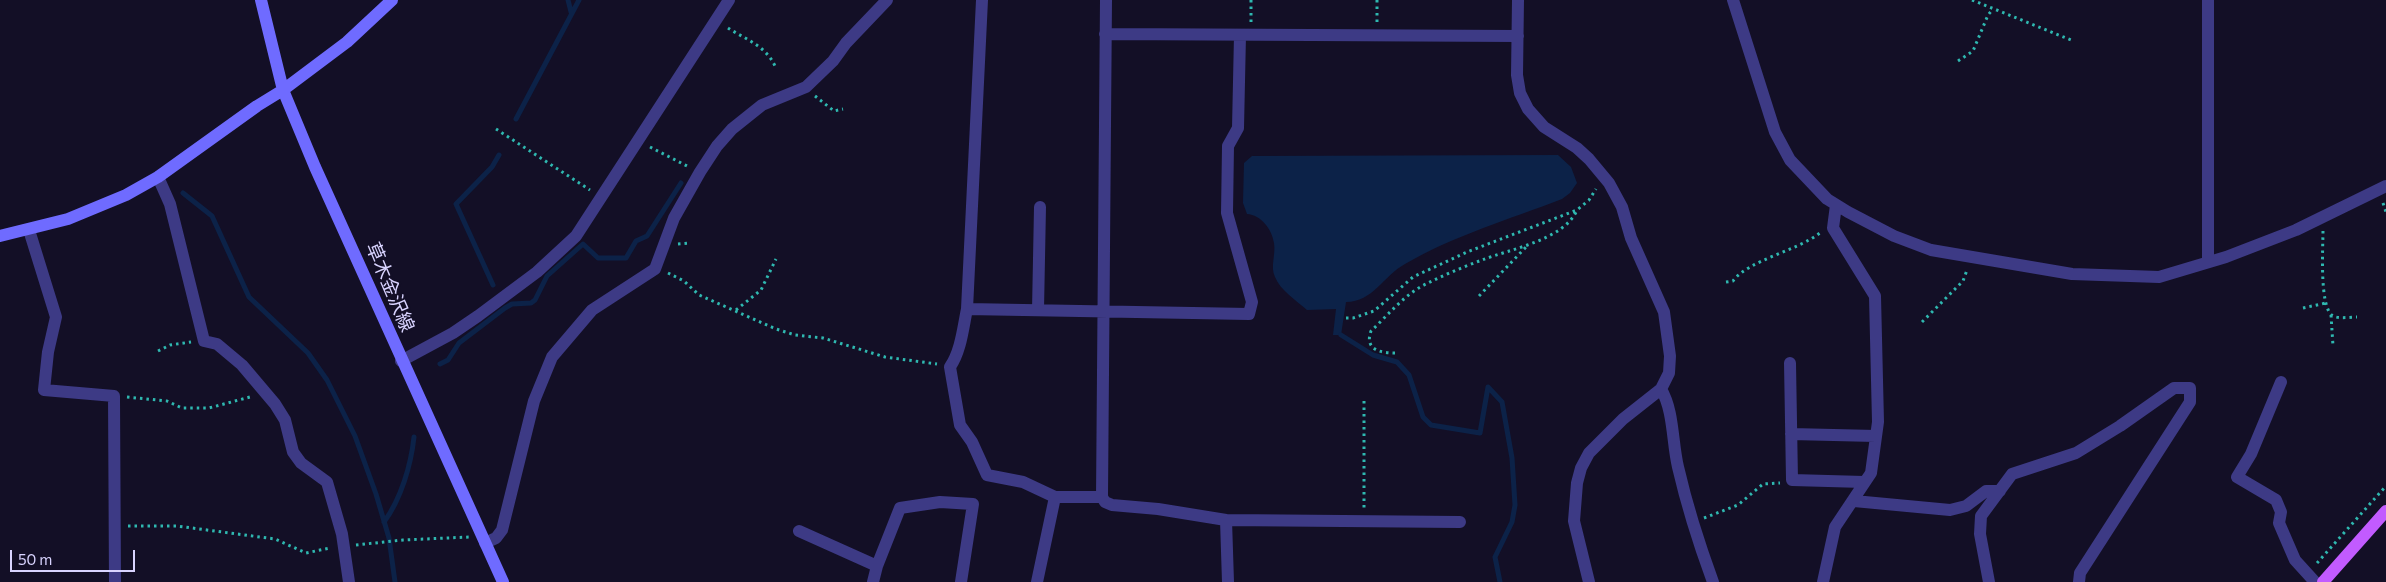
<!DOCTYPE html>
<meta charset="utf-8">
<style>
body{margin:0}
#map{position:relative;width:2386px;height:582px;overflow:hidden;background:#130f26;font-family:Commissioner,sans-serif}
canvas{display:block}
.scale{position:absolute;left:10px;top:550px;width:125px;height:22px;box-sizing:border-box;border:2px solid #d9d4ff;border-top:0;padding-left:6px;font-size:15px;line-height:18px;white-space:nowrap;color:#d9d4ff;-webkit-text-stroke:4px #130f26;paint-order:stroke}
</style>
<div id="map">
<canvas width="2386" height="582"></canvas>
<div class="scale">50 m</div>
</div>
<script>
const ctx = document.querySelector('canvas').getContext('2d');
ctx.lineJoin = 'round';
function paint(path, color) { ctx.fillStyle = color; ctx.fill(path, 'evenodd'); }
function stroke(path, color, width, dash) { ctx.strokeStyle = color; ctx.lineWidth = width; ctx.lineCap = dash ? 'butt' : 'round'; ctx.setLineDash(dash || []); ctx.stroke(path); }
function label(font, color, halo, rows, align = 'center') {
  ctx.font = font + ' Commissioner,"Noto Sans JP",sans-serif'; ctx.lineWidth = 4; ctx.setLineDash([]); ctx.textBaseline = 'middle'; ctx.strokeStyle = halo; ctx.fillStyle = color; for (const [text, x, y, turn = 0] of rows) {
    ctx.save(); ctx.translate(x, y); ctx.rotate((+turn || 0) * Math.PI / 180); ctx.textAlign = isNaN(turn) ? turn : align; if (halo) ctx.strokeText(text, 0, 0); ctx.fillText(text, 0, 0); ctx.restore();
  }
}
const water = new Path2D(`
 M1558 155 1571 167 1577 183 1570 193 1562 199C1510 219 1453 236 1405 264 1383 276 1373 302 1346 302L1341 335H1333L1336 309 1307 310C1297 301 1280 290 1275 277 1270 267 1276 254 1274 243 1272 229 1261 215 1247 214L1243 203 1244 163 1252 156Z`);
const stream = new Path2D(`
 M568 0 571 12
 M516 119 579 0
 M183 193 212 216 249 297 308 353 327 380 355 436 376 494 389 538 395 582
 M493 285 456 204 492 167 499 155
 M1341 335 1373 355 1397 362 1409 375 1423 417 1431 425 1480 433 1488 387 1502 402 1512 458 1515 505 1512 522 1495 557 1500 582
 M440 364 448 360 459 343 505 308 512 304 531 303 535 300 547 276 583 244 598 258H626L636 241 647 236 681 183
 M384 522C401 499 411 465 414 437`);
const path = new Path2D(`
 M1377 0V22
 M1972 0 2071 40
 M1251 22V0
 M728 28C745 39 766 46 775 66
 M1958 61 1973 51 1988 15 1993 9
 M815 96 834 111 843 109
 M496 129 590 190
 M650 147 689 167
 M2383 203 2386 212
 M2323 231C2323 247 2319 308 2333 316 2339 319 2350 317 2357 317
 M678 244 690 243
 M668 273 684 281 699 295 776 329 795 335 823 338 885 357 937 364
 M1726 282 1733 281C1748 260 1798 251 1821 232
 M1479 296 1527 246
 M2303 308 2326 303
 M736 310 761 290 776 259
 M2331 315 2333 346
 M1346 318H1353L1374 311 1413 277 1467 252 1577 210 1589 200 1596 189
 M1922 322 1963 281 1967 270
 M158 351 170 345 191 342
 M1395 353C1381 353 1364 350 1371 331 1388 315 1405 294 1426 284 1444 275 1463 267 1482 260 1510 249 1564 240 1577 210
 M127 397 167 401 182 408H209L250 397
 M1364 401V508
 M1704 518 1738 505 1763 484 1780 483
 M128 526H177L275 539 306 553 330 548
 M356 545 403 540 469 537
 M2317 563 2386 486`);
const street = new Path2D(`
 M982 0 967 309 1249 314 1252 302 1227 213 1228 146 1238 128 1240 35
 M1106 0 1102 497 1105 502 1112 505 1158 509 1226 520 1228 582
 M1518 0 1517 75 1520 93 1528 109 1544 127 1577 148 1589 159 1609 183 1622 207 1631 238 1664 312 1670 356 1669 373 1661 389 1623 419 1589 453 1581 468 1577 483 1574 521 1589 582
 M1733 0 1775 132 1790 160 1827 199 1848 212 1894 236 1931 250 2072 274 2159 277 2226 257 2296 230 2386 186
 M2208 0V262
 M1105 34 1518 36
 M158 177 170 204 204 341 217 344 242 365 275 404 285 420 293 452 301 463 327 482 342 534 349 582
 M29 230 56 317 48 352 44 390 114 396 115 582
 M967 309C963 328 961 351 950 367L960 425 972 442 987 475 1023 482 1055 497
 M1038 310 1040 207
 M401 361 453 333 478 316 537 272 576 236 729 0
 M1790 363 1792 480 1864 482
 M2281 382 2251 454 2237 477 2276 500 2281 512 2279 523 2295 560 2315 582
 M1661 389C1674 411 1672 442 1678 467 1687 506 1699 544 1713 582
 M1791 434 1876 436
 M1854 501 1950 510 1966 506 1986 491H2000
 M1226 520 1460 522
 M799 531 877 566 900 508 940 502 973 504 961 582
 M485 543 496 538 502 530 534 401 552 357 592 310 655 269 674 218 700 172 717 146 732 129 762 105 806 87 833 61 846 43 887 0
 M873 582 877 566
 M1037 582 1055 497H1102
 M1823 582 1835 527 1871 473 1878 422 1875 296 1833 228 1836 205
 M1989 582 1980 534 1981 516 2012 474 2076 453 2120 426 2174 388H2190V402L2080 573 2079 582`);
const secondary = new Path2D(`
 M261 0 283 90 315 167 503 582
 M0 236 68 219 126 195 158 177 257 106 283 90 347 42 392 0`);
const primary = new Path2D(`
 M2323 582 2386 511`);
const streetNames = [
 ["草木金沢線",390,287,67]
];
paint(water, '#0c2248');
stroke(stream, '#0c2248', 5);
stroke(path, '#2fb8b0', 3, [2.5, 4]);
stroke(street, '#3d3a85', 12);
stroke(secondary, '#6f6bff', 12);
stroke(primary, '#c25bff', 12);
label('19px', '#d9d4ff', '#130f26', streetNames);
</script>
